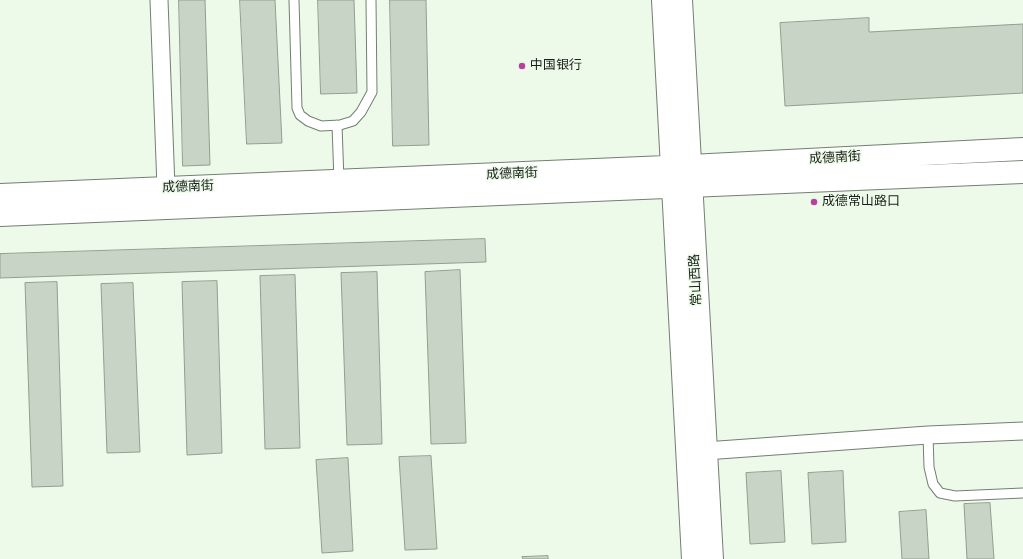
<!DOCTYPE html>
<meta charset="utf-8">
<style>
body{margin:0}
canvas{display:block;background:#edfaea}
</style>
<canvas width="1023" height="559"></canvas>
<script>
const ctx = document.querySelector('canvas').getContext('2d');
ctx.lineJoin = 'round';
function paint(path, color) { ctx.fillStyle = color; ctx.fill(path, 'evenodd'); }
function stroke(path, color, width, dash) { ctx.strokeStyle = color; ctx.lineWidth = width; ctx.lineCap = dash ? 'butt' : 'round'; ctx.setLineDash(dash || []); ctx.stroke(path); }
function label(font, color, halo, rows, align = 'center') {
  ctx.font = font + ' "Archivo Narrow","Noto Sans SC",sans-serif'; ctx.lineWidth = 3; ctx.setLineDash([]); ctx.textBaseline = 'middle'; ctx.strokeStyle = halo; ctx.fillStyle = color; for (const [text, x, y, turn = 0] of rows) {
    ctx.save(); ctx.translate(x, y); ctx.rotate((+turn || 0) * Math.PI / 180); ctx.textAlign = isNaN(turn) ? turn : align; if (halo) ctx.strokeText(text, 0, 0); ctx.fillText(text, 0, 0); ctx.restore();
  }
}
const building = new Path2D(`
 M179 0H205L210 165 183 166Z
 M240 0H275L282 143 247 144Z
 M318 0H354L357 93 321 94Z
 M390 0H426L429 145 393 146Z
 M869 18V32L1023 24V93L785 106 780 23Z
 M485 239 486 262 0 278V254Z
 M460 270 466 443 431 444 425 272Z
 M377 272 382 444 347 445 341 273Z
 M295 275 300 448 265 449 260 276Z
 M217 281 222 453 187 455 182 282Z
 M57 282 63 486 32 487 25 283Z
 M133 283 140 452 107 453 101 284Z
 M431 456 437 549 405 550 399 457Z
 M348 458 353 551 322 553 316 460Z
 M781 471 785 542 750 544 746 473Z
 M843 471 846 542 812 544 808 473Z
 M990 503 994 559H967L964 504Z
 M926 510 929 559H902L899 512Z
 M548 556V559H523L522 557Z`);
const service = new Path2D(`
 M294 0 297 108 300 115 308 121 321 126 340 125 353 121 361 112 372 92 371 0
 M337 125 339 181
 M928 435 929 467 933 484 940 493 955 496 1023 493`);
const minor = new Path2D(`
 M159 0 166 188
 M705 451 928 435 1023 431`);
const secondary = new Path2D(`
 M663 0 693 559
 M681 0 712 559
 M0 195 690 166 1023 149
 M0 215 1023 172`);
const markers = [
 [522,66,4,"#b5439e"],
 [814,202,4,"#b5439e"]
];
const poiNames = [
 ["中国银行",530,66],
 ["成德常山路口",822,202]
];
const streetNames = [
 ["成德南街",835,158,-3],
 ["成德南街",512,174,-2],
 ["成德南街",188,187,-2],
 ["常山西路",696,280,-93]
];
paint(building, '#c8d4c5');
stroke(building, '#939e90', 1);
stroke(service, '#737f71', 11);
stroke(minor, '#737f71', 19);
stroke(secondary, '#737f71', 24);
stroke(service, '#fff', 9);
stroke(minor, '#fff', 17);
stroke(secondary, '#fff', 22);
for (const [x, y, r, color] of markers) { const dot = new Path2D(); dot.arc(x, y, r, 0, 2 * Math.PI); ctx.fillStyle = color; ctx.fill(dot); stroke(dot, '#edfaea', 1.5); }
label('13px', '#1a1f19', '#edfaea', poiNames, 'left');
label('13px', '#1a1f19', '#edfaea', streetNames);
</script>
